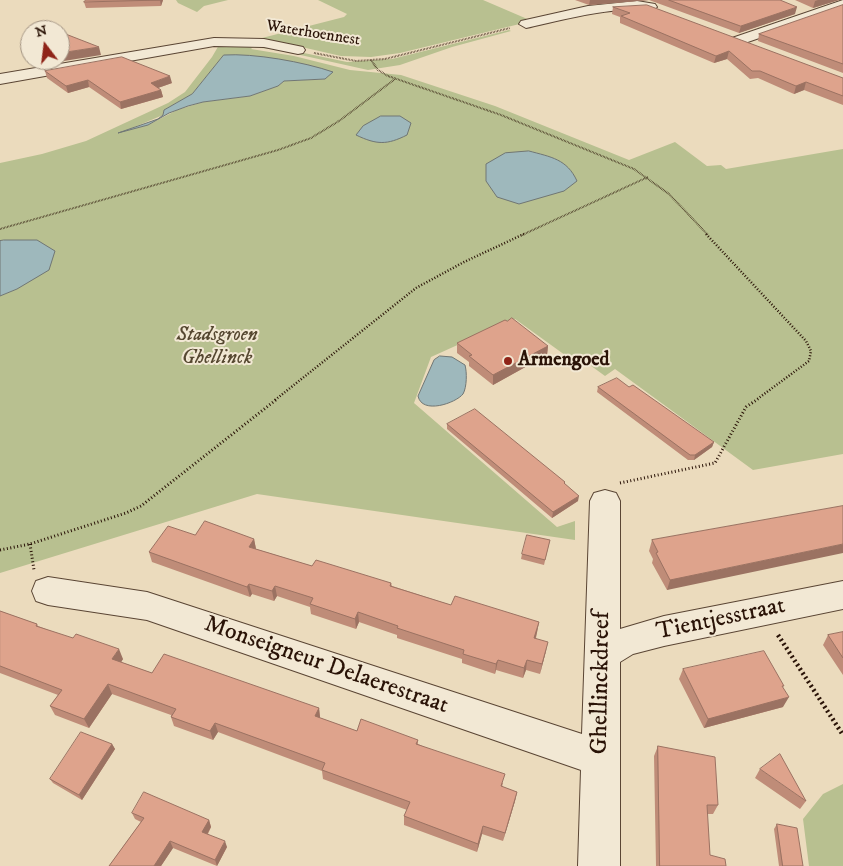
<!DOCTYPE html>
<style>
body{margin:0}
#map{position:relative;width:843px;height:866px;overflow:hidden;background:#ebdbbd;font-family:"IM FELL DW Pica",serif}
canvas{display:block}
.north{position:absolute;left:20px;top:20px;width:50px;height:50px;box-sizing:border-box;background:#f2e8d4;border:1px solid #a29382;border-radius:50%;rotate:345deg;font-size:14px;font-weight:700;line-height:20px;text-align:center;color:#2a1307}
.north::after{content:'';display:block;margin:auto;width:18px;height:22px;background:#8f2418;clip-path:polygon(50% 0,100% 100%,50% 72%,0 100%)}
</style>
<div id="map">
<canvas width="843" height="866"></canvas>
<div class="north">N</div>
</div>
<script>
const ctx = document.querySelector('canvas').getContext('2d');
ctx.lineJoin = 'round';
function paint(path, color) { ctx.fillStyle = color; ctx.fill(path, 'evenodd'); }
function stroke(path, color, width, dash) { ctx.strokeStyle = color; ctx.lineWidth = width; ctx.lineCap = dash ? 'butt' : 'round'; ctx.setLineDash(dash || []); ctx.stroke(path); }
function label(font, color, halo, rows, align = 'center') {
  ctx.font = font + ' "IM FELL DW Pica",serif'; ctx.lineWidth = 4; ctx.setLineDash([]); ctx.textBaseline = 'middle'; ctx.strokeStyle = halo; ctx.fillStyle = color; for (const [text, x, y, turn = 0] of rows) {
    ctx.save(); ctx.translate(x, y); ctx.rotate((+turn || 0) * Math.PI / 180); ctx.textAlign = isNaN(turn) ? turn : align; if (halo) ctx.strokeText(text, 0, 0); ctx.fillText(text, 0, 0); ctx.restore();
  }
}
const green = new Path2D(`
 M176 0H228L204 6 197 12 178 3Z
 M318 0H483L532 21 400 53 371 57 341 56 262 38 344 17 347 14Z
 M509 30 511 31 452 47 400 65 368 70 278 50 253 47 251 49 294 56 350 70 401 75 495 106 629 160 675 142 707 166 721 165 726 169 843 149V454L753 470 615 369 605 376 583 360 576 363 515 319 431 357 414 403 557 527 575 521V540L257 494 0 573V296L17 289 4 240 0 241V163L42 154 86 141 168 103 185 92 212 57 219 45H242L280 48 347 62 392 59ZM224 55 278 60 325 79 284 81 278 86 250 96 203 102 177 110 148 125 125 131 163 115 164 110 192 94Z
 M843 784V866H809L803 819 823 794Z`);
const water = new Path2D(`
 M224 55C254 53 304 62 333 72L325 79 284 81 278 86 250 96 203 102 188 106 169 113 148 125 118 133 158 119 163 115 164 110 192 94Z
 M381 116H400L411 123 407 135C387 145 377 145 356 135L363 126Z
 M529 151C551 157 567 159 577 181L564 191 519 204 497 197 486 181V164L505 153Z
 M4 240H37L55 251 49 270 17 289 0 296V241Z
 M440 356 452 357 465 365C467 372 467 387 463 394 456 403 422 415 418 396L434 360Z`);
const pathFar3 = new Path2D(`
 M314 53 356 61 385 59 510 28
 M371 60 378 70 388 76 501 115 634 169 669 194 708 235
 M0 229 278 150 311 138 339 121 395 79
 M522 235 648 177`);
const pathFar2 = new Path2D(`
 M706 234 806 341 811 351 809 361 756 400
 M275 400 416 288 464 262 524 234`);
const pathFar1 = new Path2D(`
 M620 483 715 463 746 407 758 399
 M30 544 34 570
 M0 550 30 544 126 513 141 506 277 399`);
const path = new Path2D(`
 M778 635 843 735`);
const minor = new Path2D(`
 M843 0V9L742 44H732L730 41 732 38Z
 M637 1 655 4 657 7C651 14 632 9 623 10 590 12 558 21 526 28L519 24 521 21 588 6Z
 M214 38 264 39 303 47 305 50 303 53 298 54 264 47 214 46 0 84V74Z
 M605 490 616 493 620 501V629L664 616 843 581V609L664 646 633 654 620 662V866H578L581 770 147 620 48 605 36 601 32 591 36 581 48 577 147 592 582 734 590 501 594 493Z`);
const wall = new Path2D(`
 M86 0H163L161 6 86 8 84 2Z
 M575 0H780L795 14 739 33 649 0 589 5Z
 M795 0H839L813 8Z
 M843 5V73L758 41 759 34Z
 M613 7 843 78V105L804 90 794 94 758 78 750 79 727 59 714 63 620 23V17L612 14Z
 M45 71 172 83 158 88 161 90 163 97 121 109 89 87 68 93 47 78Z
 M457 343 548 346 547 355 493 385 469 366V362L457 353Z
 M598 387H629L714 442 712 447 694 460H688L597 392Z
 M447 424 565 482V484L578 501 552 518 447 429Z
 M843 506 667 590 652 563 653 559 649 551 652 540Z
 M195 535 254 539 256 549 312 566 391 583 392 586 451 605 539 622 536 638 546 651 540 674 526 670 523 678 496 670 495 674 462 663V659L397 638V635L359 622 356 629 311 614 310 607 277 596 274 601 252 594 250 597 152 562 149 552Z
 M550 540 544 565 521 559 522 554Z
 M0 611 37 624 38 626 123 659 121 662 152 673 319 708 320 718 357 731 418 740V744L503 783 502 787 517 792 515 801 503 841 482 834 477 852 404 825V816L407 810 323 779 322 771 218 732 213 740 174 726 171 717V715L112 694 89 728 55 715 50 706 58 695 0 673Z
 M843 632V675L823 645 828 635Z
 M683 669 783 688V707L704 728 679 679Z
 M112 744 115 749 82 800 53 783 50 779Z
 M658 746 718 805 713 814H707L710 855 726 866H656L654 756Z
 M760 769 806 801 800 809 755 778Z
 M132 813 209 820 211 827 208 834 227 847 217 866 173 848 161 866H109L141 822 135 819Z
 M777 824 803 866H779L774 829Z`);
const shadedWall = new Path2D(`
 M160 0H163L161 6Z
 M590 0H649L589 5Z
 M818 0H839L813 8 815 1Z
 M797 7 795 14 739 33 741 26Z
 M99 47 101 55 39 65 38 60H60V53Z
 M729 51 727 59 714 63 716 56Z
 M170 76 172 83 152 90 151 83Z
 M88 80 89 87 68 93 66 86Z
 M806 82 804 90 794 94 796 86Z
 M161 90 163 97 121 109 120 102Z
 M548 346 547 355 493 385V375Z
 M714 442 712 447 694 460 695 455Z
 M579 496 578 501 552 518 553 512Z
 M254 539 256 549 249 547Z
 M843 544V553L667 590 670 580Z
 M249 584 252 594 250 597 247 587Z
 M275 586 277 596 274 601 272 591Z
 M358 612 359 622 356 629 355 619Z
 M539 622 537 632 533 648 534 638Z
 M548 642 546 651 540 674 542 664Z
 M119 649 123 659 117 669 112 659Z
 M498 660 496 670 495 674 496 664Z
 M527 660 526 670 523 678 524 668Z
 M108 684 112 694 89 728 84 719Z
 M789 697 783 707 704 728 708 719Z
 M319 708 320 717 317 725 315 716Z
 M215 723 218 732 213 740 210 731Z
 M112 744 115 749 82 800 79 795Z
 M517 792 515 801 503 841 505 833Z
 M209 820 211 827 205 838 202 832Z
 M483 826 482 834 477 852 478 844Z
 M170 841 173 848 161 866H154Z
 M225 841 227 847 217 866 215 860Z`);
const building = new Path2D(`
 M86 0H160L84 2Z
 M669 0H780L797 7 741 26Z
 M647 5 843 78V96L806 82 796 86 760 71H752L729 51 716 56 621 16 630 13 613 7Z
 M843 5V64L759 34Z
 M60 33H63L99 47 60 53Z
 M122 57 170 76 151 83 161 90 120 102 88 80 66 86 45 71Z
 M512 318 548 346 493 375 469 356 472 355 457 343 505 320 507 321Z
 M617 378 629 387 633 385 714 442 695 455H690L598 387Z
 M475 409 565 482 564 483 579 496 553 512 447 424Z
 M843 506V544L670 580 656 553 658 552 652 540Z
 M205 521 254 539 249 547 312 566 316 560 391 583 390 586 451 605 455 596 539 622 534 638 548 642 542 664 527 660 524 668 498 660 496 664 463 654 464 650 397 628 398 626 358 612 355 619 310 604 313 598 275 586 272 591 249 584 247 587 149 552 168 526 195 535Z
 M527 535 550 540 545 560 522 554Z
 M0 611 37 624 36 626 73 638 76 634 119 649 112 659 152 673 164 654 319 708 315 716 357 731 361 719 418 740 416 744 505 774 501 786 517 792 505 833 483 826 478 844 404 816 410 802 322 770 325 763 215 723 210 731 171 717 176 709 108 684 84 719 50 706 62 690 0 666Z
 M843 632V658L828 635Z
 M764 651 784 686H782L789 697 708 719 683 669Z
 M81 732 112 744 79 795 50 779Z
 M658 746 715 757 718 805H707L710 855 725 859 726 866H660Z
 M780 754 806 801 760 769Z
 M144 792 209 820 202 832 225 841 215 860 170 841 154 866H109L144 818 132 813Z
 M777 824 797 828 803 866H783Z`);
const markers = [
 [508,361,5,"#8f2418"]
];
const farStreetnames = [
 ["Waterhoennest",313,34,9]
];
const parkNames = [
 ["Stadsgroen",217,336],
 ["Ghellinck",217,359]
];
const poiNames = [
 ["Armengoed",518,361]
];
const nearStreetnames = [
 ["Tientjesstraat",721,620,-12],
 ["Monseigneur Delaerestraat",326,666,19],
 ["Ghellinckdreef",602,683,-89]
];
paint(green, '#b8c090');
paint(water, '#9eb8bc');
stroke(water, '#707674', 1);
stroke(minor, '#5a4534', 2);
stroke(pathFar3, '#2a1307', 2, [0.5, 1]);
stroke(pathFar2, '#2a1307', 2.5, [1, 2]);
stroke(pathFar1, '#2a1307', 3, [1, 2.5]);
stroke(path, '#2a1307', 4.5, [2, 3]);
paint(minor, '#f2e8d4');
paint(wall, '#bf8c78');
paint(shadedWall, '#9b7262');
paint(building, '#dea38c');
stroke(building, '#9b7262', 1);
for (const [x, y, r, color] of markers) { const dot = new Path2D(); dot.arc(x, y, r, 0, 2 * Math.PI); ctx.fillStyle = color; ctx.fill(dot); stroke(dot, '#f2e8d4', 2); }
label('16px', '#2a1307', '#f2e8d4', farStreetnames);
label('italic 20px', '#554730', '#f2e8d4', parkNames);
label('bold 20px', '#2a1307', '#f2e8d4', poiNames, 'left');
label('24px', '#2a1307', '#f2e8d4', nearStreetnames);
</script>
